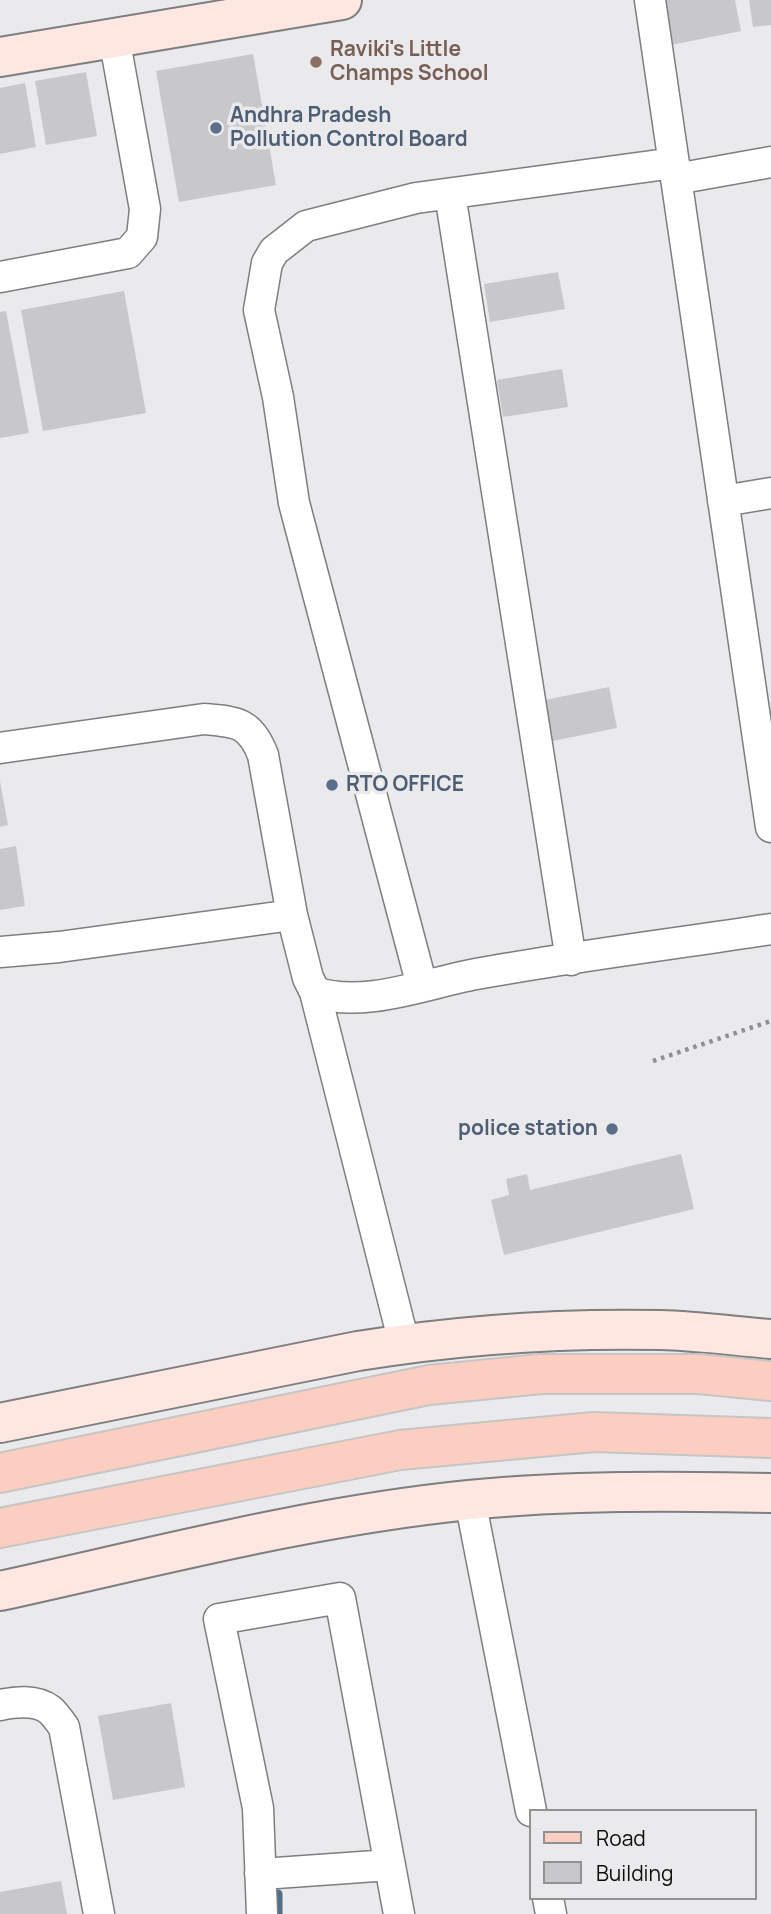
<!DOCTYPE html>
<style>
body{margin:0}
#map{position:relative;width:771px;height:1914px;overflow:hidden;background:#eaeaec;font-family:Manrope,sans-serif}
canvas{display:block}
.legend{position:absolute;left:529px;top:1809px;width:228px;height:91px;box-sizing:border-box;background:#eaeaec;border:2px solid #919192;margin:0;padding:9px 12px;list-style:none;font-size:21px;color:#0c0c0c}
.legend li{display:flex;align-items:center;gap:14px;height:35px}
.legend b{width:35px;border:2px solid #919192}
</style>
<div id="map">
<canvas width="771" height="1914"></canvas>
<ul class="legend">
<li><b style="height:9px;background:#fccec2"></b>Road</li>
<li><b style="height:19px;background:#c8c8ca"></b>Building</li>
</ul>
</div>
<script>
const ctx = document.querySelector('canvas').getContext('2d');
ctx.lineJoin = 'round';
function stroke(path, color, width, dash) { ctx.strokeStyle = color; ctx.lineWidth = width; ctx.lineCap = dash ? 'butt' : 'round'; ctx.setLineDash(dash || []); ctx.stroke(path); }
function paint(path, color) { ctx.fillStyle = color; ctx.fill(path, 'evenodd'); }
function label(font, color, halo, rows, align = 'center') {
  ctx.font = font + ' Manrope,sans-serif'; ctx.lineWidth = 7; ctx.setLineDash([]); ctx.textBaseline = 'middle'; ctx.strokeStyle = halo; ctx.fillStyle = color; for (const [text, x, y, turn = 0] of rows) {
    ctx.save(); ctx.translate(x, y); ctx.rotate((+turn || 0) * Math.PI / 180); ctx.textAlign = isNaN(turn) ? turn : align; if (halo) ctx.strokeText(text, 0, 0); ctx.fillText(text, 0, 0); ctx.restore();
  }
}
const stream = new Path2D(`
 M278 1894V1914`);
const building = new Path2D(`
 M663 0H735L741 31 671 45Z
 M749 0H771V25L753 27Z
 M253 54 276 185 179 202 156 71Z
 M86 72 97 136 46 145 35 81Z
 M25 83 36 147 0 154V88Z
 M558 272 565 309 490 322 484 284Z
 M124 291 146 413 43 431 21 310Z
 M6 311 29 433 0 438V312Z
 M562 369 568 407 503 417 497 380Z
 M609 687 617 728 548 742 540 701Z
 M0 781 8 825 0 827Z
 M16 846 25 906 0 910V849Z
 M681 1154 694 1209 504 1255 491 1200 509 1195 506 1179 527 1174 530 1190Z
 M171 1703 185 1787 113 1800 98 1716Z
 M61 1881 67 1914H0V1892Z`);
const path = new Path2D(`
 M653 1061 771 1021`);
const street = new Path2D(`
 M650 0 771 827
 M676 179 771 162
 M450 194 571 960
 M0 277 128 253 142 237 145 209 114 37
 M723 501 771 493
 M0 748 204 719C237 722 250 722 263 755L292 915 308 978 315 992C363 1009 427 983 476 974 574 956 673 944 771 929
 M0 952 59 947 292 915
 M422 986 294 503 278 397 259 310 267 263 274 251 306 226 416 198 674 163
 M315 992 404 1343
 M470 1500 531 1811
 M0 1705C15 1702 36 1699 50 1710 55 1714 60 1722 64 1727L99 1914
 M260 1873H276L390 1865
 M548 1898 551 1914
 M262 1914 258 1808 219 1619 340 1598 399 1914`);
const secondary = new Path2D(`
 M0 57 342 0
 M0 1423 358 1351C457 1335 559 1328 660 1330 697 1331 734 1336 771 1339
 M0 1591C155 1557 310 1516 469 1500 569 1490 670 1491 771 1493`);
const primary = new Path2D(`
 M0 1473 429 1385 541 1374H699L771 1381
 M0 1528 400 1450 594 1432 771 1438`);
const markers = [
 [316,62,7,"#8d6e63"],
 [216,128,7,"#5c6f8a"],
 [332,785,7,"#5c6f8a"],
 [612,1129,7,"#5c6f8a"]
];
const educationNames = [
 ["Raviki's Little",330,50],
 ["Champs School",330,74]
];
const serviceNames = [
 ["Andhra Pradesh",230,116],
 ["Pollution Control Board",230,140],
 ["RTO OFFICE",346,785],
 ["police station",598,1129,"right"]
];
stroke(stream, '#4f6e8c', 9);
paint(building, '#c8c8ca');
stroke(street, '#7d7e7f', 33);
stroke(secondary, '#7d7e7f', 42);
stroke(primary, '#c5c5c5', 42);
stroke(path, '#8f8f91', 4.5, [3.5, 5]);
stroke(street, '#fff', 30);
stroke(secondary, '#fee7e1', 38);
stroke(primary, '#fccec2', 38);
for (const [x, y, r, color] of markers) { const dot = new Path2D(); dot.arc(x, y, r, 0, 2 * Math.PI); ctx.fillStyle = color; ctx.fill(dot); stroke(dot, '#eaeaec', 2.5); }
label('bold 21px', '#785e54', '#eaeaec', educationNames, 'left');
label('bold 21px', '#4e5e75', '#eaeaec', serviceNames, 'left');
</script>
